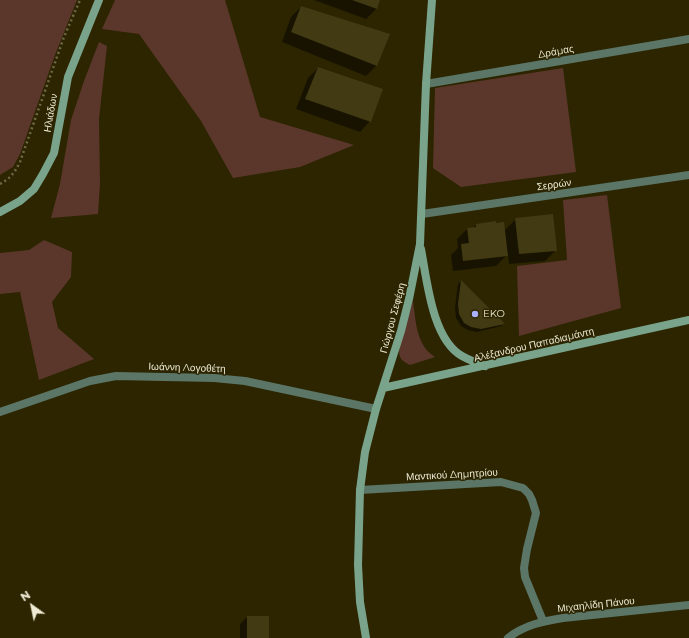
<!DOCTYPE html>
<meta charset="utf-8">
<style>
body{margin:0}
#map{position:relative;width:689px;height:638px;overflow:hidden;background:#2c2500;font-family:Montserrat,sans-serif}
canvas{display:block}
.north{position:absolute;left:12px;top:586px;width:40px;height:40px;-webkit-text-stroke:3px #2c2500;paint-order:stroke;rotate:327deg;font-size:11px;font-weight:700;line-height:16px;text-align:center;color:#ede9d3}
.north::after{content:'';display:block;margin:auto;width:14px;height:18px;background:#ede9d3;clip-path:polygon(50% 0,100% 100%,50% 72%,0 100%)}
</style>
<div id="map">
<canvas width="689" height="638"></canvas>
<div class="north">N</div>
</div>
<script>
const ctx = document.querySelector('canvas').getContext('2d');
ctx.lineJoin = 'round';
function paint(path, color) { ctx.fillStyle = color; ctx.fill(path, 'evenodd'); }
function stroke(path, color, width, dash) { ctx.strokeStyle = color; ctx.lineWidth = width; ctx.lineCap = dash ? 'butt' : 'round'; ctx.setLineDash(dash || []); ctx.stroke(path); }
function label(font, color, halo, rows, align = 'center') {
  ctx.font = font + ' Montserrat,sans-serif'; ctx.lineWidth = 3; ctx.setLineDash([]); ctx.textBaseline = 'middle'; ctx.strokeStyle = halo; ctx.fillStyle = color; for (const [text, x, y, turn = 0] of rows) {
    ctx.save(); ctx.translate(x, y); ctx.rotate((+turn || 0) * Math.PI / 180); ctx.textAlign = isNaN(turn) ? turn : align; if (halo) ctx.strokeText(text, 0, 0); ctx.fillText(text, 0, 0); ctx.restore();
  }
}
const green = new Path2D(`
 M0 0H77L55 55 20 154 13 167 0 175Z
 M115 0H225L260 117 354 145 300 167 233 178 201 121 139 34 102 29Z
 M99 42 107 46 99 119 100 184 98 214 51 218 60 184 71 120 84 81Z
 M563 68 576 172 461 187 433 168 435 88Z
 M607 195 621 308 519 336 517 266 567 260 563 200Z
 M44 240 72 252 71 277 52 302 58 328 94 359 39 380 20 292 0 294V253L29 250Z
 M413 301C416 322 416 345 435 357L410 365C406 363 402 361 400 357 396 347 409 313 413 301Z`);
const shadow = new Path2D(`
 M314 0H379L376 9 366 19Z
 M301 7 377 65 366 76 282 42 291 17Z
 M318 68 370 121 360 132 296 109 308 78Z
 M516 219 556 250 545 261 509 264 508 254 496 266 453 271 451 255 458 248 457 239 467 229 473 228 476 225 504 231Z
 M461 281 504 324 501 326 477 332 468 330 461 326 456 318 455 308 458 284Z
 M247 617 268 638H240V624Z`);
const building = new Path2D(`
 M352 0H380L377 9Z
 M301 6 390 34 377 66 291 32Z
 M318 67 383 89 371 122 305 99Z
 M553 214 557 251 519 254 515 218Z
 M496 221V223L504 222 508 256 463 261 461 244 469 243 467 228 476 227V224Z
 M461 280 505 324 481 329 471 327 464 323 459 314 458 304Z
 M247 616H269V638H247Z`);
const path = new Path2D(`
 M0 184C10 179 15 172 20 162L64 37 80 0`);
const street = new Path2D(`
 M426 84 689 39
 M422 214 689 175
 M0 412 90 381 116 376 214 378 245 381 376 409
 M360 490 501 482 523 488 529 494 532 500 536 513 527 549 524 568 525 577 543 621
 M508 638C524 625 544 621 563 618L689 605`);
const secondary = new Path2D(`
 M0 212 20 201 34 189 43 174 54 153 68 77 99 0
 M421 249C427 280 432 339 462 356 469 360 477 363 485 366
 M383 388 689 320
 M366 638 360 602 358 565 360 490 365 452 376 409 401 331 409 299 420 244 426 84 432 0`);
const markers = [
 [475,314,4,"#a9b0fc"]
];
const streetNames = [
 ["Δράμας",556,52,-10],
 ["Ηλιάδων",51,113,-80],
 ["Σερρών",554,185,-8],
 ["Γιώργου Σεφέρη",393,318,-75],
 ["Αλέξανδρου Παπαδιαμάντη",534,345,-13],
 ["Ιωάννη Λογοθέτη",187,368,2],
 ["Μαντικού Δημητρίου",452,475,-3],
 ["Μιχαηλίδη Πάνου",596,605,-6]
];
const poiNames = [
 ["EKO",483,314]
];
paint(green, '#5b372b');
paint(shadow, '#0007');
paint(building, '#423a12');
stroke(path, '#6f6949', 2.5, [2, 3]);
stroke(street, '#5b7666', 8);
stroke(secondary, '#79a48b', 8);
for (const [x, y, r, color] of markers) { const dot = new Path2D(); dot.arc(x, y, r, 0, 2 * Math.PI); ctx.fillStyle = color; ctx.fill(dot); stroke(dot, '#2c2500', 1.5); }
label('10px', '#ede9d3', '#2c2500', streetNames);
label('10px', '#ede9d3', '#2c2500', poiNames, 'left');
</script>
